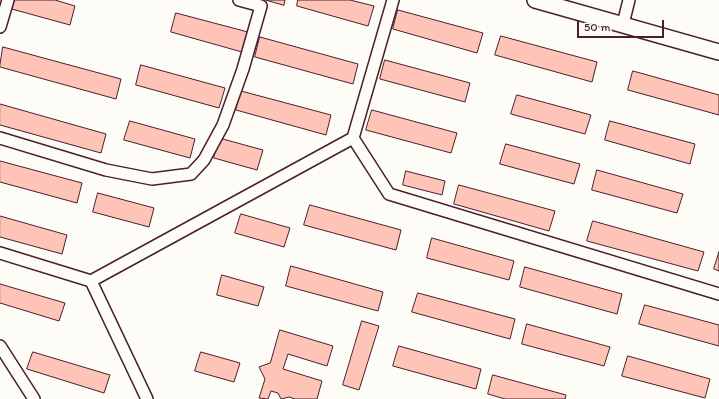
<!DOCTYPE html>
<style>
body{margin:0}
#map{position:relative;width:719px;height:399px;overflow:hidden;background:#fdfcf7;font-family:Itim,sans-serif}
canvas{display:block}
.scale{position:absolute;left:577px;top:20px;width:87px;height:18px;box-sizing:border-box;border:2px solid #4a1f2b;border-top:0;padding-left:5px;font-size:12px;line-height:14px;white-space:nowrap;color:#4a1f2b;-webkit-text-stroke:3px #fdfcf7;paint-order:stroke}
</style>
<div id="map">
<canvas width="719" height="399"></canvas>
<div class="scale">50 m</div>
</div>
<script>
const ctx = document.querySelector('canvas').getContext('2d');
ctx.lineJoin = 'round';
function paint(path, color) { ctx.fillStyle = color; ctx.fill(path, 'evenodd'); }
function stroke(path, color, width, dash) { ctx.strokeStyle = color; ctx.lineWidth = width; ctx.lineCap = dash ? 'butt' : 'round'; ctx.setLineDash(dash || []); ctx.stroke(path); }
const building = new Path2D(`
 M10 0H55L75 6 70 25 8 8Z
 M266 0H285L284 5Z
 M298 0H350L374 6 368 26 297 6Z
 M398 10 483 33 477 53 393 29Z
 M176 13 248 32 242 52 171 32Z
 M501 36 597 62 592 82 495 55Z
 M260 37 358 64 353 84 255 57Z
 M3 47 121 79 116 99 0 67Z
 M385 60 470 83 465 102 380 79Z
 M141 65 225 88 219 108 136 85Z
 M633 71 719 95V115L628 90Z
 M241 91 331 115 326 135 236 110Z
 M517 95 591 115 585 134 511 114Z
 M0 104 106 134 101 153 0 125Z
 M372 110 457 133 451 153 366 130Z
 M130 121 195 139 190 158 124 140Z
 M610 121 695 144 690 164 605 140Z
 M219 138 263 150 257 170 214 158Z
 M506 144 580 164 574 184 500 164Z
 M0 161 82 183 77 203 0 182Z
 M597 170 683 194 677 213 592 190Z
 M406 171 445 181 442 195 403 185Z
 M459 185 555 211 549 231 454 204Z
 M98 193 154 208 149 227 93 212Z
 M310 205 401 230 396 250 304 225Z
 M241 214 290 228 284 247 235 233Z
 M0 216 67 235 62 254 0 237Z
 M593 221 704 252 698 271 587 241Z
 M432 238 514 261 509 280 427 258Z
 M719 252V271L714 269Z
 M291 266 383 292 378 311 286 286Z
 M525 267 622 294 617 314 520 287Z
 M222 275 264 287 258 306 217 295Z
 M0 284 65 303 59 321 0 303Z
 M418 293 515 319 510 339 412 312Z
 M645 305 719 325V346L639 324Z
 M362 321 379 326 359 390 343 385Z
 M527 324 610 347 604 366 522 344Z
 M280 330 333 346 327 366 288 354 283 369 322 381 317 399H295L289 397 281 399 278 393 271 391 268 399 259 398 265 379 259 367 270 363Z
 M399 346 481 369 476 389 393 366Z
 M33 352 110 375 104 393 27 369Z
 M201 352 240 363 234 382 195 371Z
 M628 356 710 379 705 398 622 376Z
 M493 375 566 395 565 399H505L488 394Z`);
const street = new Path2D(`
 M623 24 629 0
 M0 27 8 0
 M0 138 106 170 152 179 191 174 204 160 223 125 243 69 261 6 239 0
 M353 138 389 194 719 294
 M0 253 91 281
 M0 346 34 399
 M147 399 91 281 353 138 393 0`);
const secondary = new Path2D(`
 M535 0 719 52`);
paint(building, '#fec4b7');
stroke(building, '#4a1f2b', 1);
stroke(street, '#4a1f2b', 14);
stroke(secondary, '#4a1f2b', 18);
stroke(street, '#fdfcf7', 11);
stroke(secondary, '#fdfcf7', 15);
</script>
